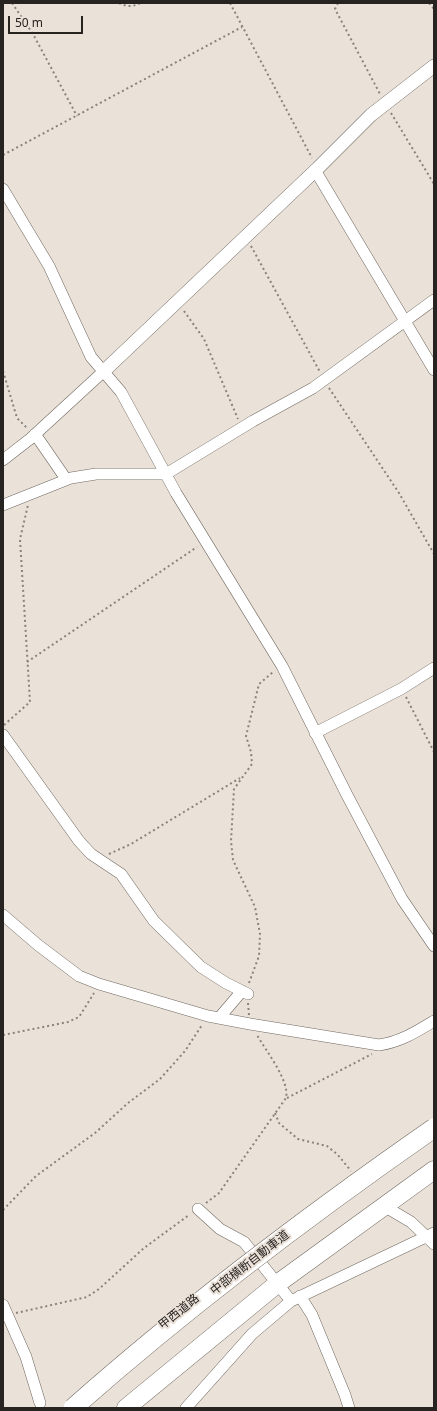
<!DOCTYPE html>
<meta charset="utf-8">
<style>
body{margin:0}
#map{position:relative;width:437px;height:1411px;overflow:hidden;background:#eae1d8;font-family:"Noto Sans",sans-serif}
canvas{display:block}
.frame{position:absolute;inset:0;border:4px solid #272320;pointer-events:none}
.scale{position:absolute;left:8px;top:16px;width:75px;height:18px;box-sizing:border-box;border:2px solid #272320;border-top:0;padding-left:5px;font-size:12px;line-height:14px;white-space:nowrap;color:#272320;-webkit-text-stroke:3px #eae1d8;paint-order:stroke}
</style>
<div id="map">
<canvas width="437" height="1411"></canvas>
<div class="frame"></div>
<div class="scale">50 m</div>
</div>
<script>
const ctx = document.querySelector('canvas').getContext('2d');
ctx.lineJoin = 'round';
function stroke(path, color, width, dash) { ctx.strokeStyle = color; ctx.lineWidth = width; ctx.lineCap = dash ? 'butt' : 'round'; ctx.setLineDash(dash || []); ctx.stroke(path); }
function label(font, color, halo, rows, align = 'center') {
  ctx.font = font + ' "Noto Sans","Noto Sans JP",sans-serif'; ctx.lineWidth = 4; ctx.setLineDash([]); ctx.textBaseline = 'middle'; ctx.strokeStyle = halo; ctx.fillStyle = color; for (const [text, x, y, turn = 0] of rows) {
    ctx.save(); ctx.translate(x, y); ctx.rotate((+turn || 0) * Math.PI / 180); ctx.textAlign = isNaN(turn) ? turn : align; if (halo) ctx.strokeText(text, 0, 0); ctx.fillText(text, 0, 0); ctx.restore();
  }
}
const path = new Path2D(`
 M12 3 33 34 77 116
 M119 3C127 7 133 7 140 3
 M230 3 312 158
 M338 3 335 9 380 94
 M429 3 434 9
 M391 113 434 184
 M3 155 242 27
 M251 246 320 372
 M184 311 204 339 238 419
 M3 371 17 418 28 429
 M329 388 399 493 434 554
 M27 662 197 547
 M406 697 434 752
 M4 725 30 702 20 539 28 505
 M109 854 131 844 240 778
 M249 983 259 956 260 934 255 907 233 860 231 841 234 789 252 764 251 752 246 736 259 684 273 672
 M248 1003 249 1015
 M3 1035 68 1022 79 1017 94 993
 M287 1098 372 1054
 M275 1113 279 1123 298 1139 327 1146 338 1155 351 1171
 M206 1203 219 1193 286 1098C290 1081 266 1051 257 1035
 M3 1210 36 1176 95 1133 128 1103 160 1079 185 1051 202 1025
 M16 1313 87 1297 99 1289 144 1248 189 1215`);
const minor = new Path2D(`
 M315 170 434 370
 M3 189 49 266 91 357 121 392 176 493 282 666 347 795 402 899 434 946
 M35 434 66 479
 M3 460 30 439 104 371
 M3 505 71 478 96 474H166L253 421 313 388 434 300
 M315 733 401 689 434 668
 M3 735 79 841 91 854 121 874 154 921 201 967 226 983 248 994
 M3 915 38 945 79 976 99 984 208 1016 250 1024 379 1045C400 1042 416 1032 434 1021
 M219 1018 242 991
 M384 1206 411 1222 434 1244
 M198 1209 220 1229 244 1242 291 1301
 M300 1296 312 1315 345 1395 349 1408
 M3 1305 26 1357 40 1403
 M186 1408 252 1334 291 1301 434 1233`);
const tertiary = new Path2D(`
 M104 371 318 168 371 115 434 66`);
const trunk = new Path2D(`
 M126 1408 277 1284 434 1170`);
const motorwayBridge = new Path2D(`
 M73 1408C187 1307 309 1215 434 1128`);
const streetNames = [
 ["中部横断自動車道",250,1263,-38],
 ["甲西道路",179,1312,-39]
];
stroke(minor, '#706860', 12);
stroke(tertiary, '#706860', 14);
stroke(trunk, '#706860', 19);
stroke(path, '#89837d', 2, [2, 3]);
stroke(minor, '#fff', 11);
stroke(tertiary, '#fff', 13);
stroke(trunk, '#fff', 18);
stroke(motorwayBridge, '#706860', 20, []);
stroke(motorwayBridge, '#fff', 19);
label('12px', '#272320', '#eae1d8', streetNames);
</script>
